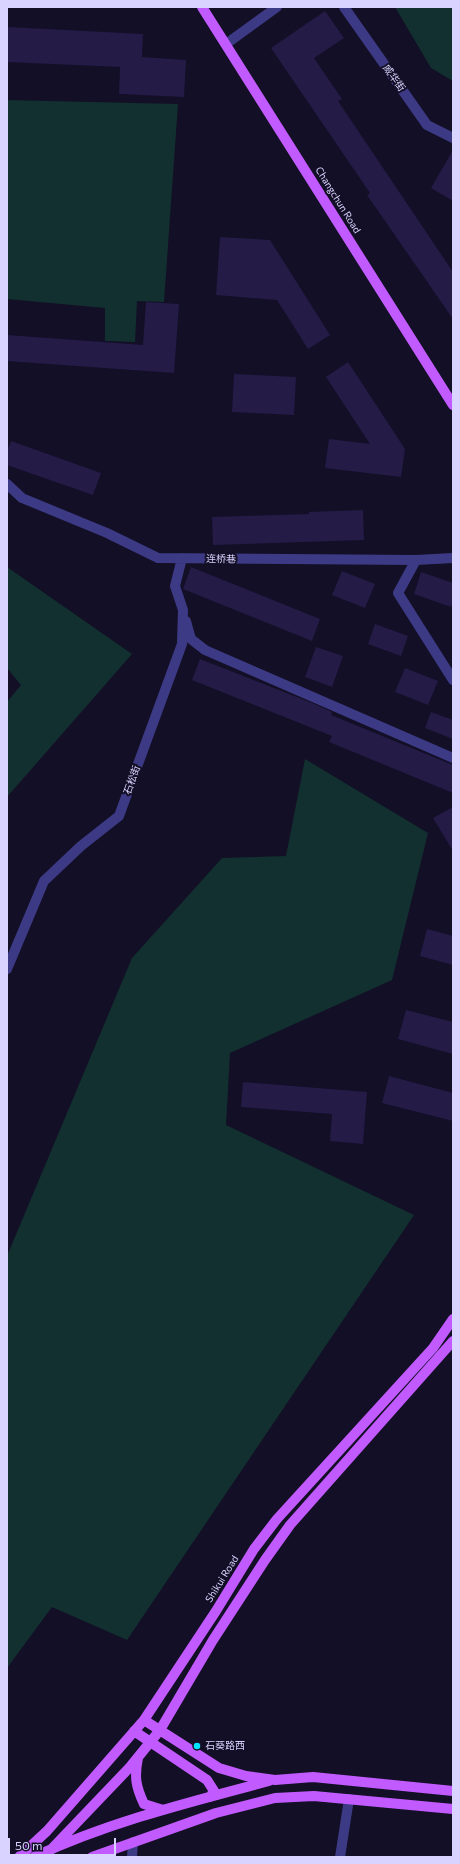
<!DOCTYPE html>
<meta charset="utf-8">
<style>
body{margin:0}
#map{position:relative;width:460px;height:1864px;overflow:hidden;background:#130f26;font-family:Commissioner,sans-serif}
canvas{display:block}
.frame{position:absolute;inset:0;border:8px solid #d9d4ff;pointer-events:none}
.scale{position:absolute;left:8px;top:1838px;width:108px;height:18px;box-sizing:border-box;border:2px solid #d9d4ff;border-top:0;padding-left:5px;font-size:12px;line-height:14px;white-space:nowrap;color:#d9d4ff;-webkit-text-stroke:3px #130f26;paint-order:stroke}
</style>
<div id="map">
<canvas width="460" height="1864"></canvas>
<div class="frame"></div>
<div class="scale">50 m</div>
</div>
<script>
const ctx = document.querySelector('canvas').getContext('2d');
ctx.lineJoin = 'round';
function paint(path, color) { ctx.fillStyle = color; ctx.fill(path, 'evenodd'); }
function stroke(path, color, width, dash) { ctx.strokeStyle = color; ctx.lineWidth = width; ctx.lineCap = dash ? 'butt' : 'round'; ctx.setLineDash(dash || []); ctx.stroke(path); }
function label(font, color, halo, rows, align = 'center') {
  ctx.font = font + ' Commissioner,"Noto Sans SC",sans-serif'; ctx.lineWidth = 4; ctx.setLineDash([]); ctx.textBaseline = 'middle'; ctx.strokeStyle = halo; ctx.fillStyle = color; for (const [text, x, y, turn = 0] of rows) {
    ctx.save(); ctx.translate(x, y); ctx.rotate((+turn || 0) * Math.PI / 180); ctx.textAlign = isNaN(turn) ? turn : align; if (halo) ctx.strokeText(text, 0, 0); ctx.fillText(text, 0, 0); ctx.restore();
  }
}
const green = new Path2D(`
 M395 7H453V81L431 68Z
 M7 100 178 104 164 302 137 301 135 342 105 341V308L7 299Z
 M7 567 132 654 7 797V702L21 685 7 668Z
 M305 759 428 833 392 980 230 1053 226 1125 414 1215 127 1640 52 1607 7 1668V1256L132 958 222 858 286 856Z`);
const building = new Path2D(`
 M325 11 344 38 314 58 342 99 338 101 453 272V319L367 195 370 193 271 48Z
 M7 27 143 34 142 57 186 60 184 97 119 94 120 67 7 62Z
 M453 150V201L431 188Z
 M220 237 270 240 330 335 308 349 277 300 216 295Z
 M146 302 179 304 174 373 7 361V335L143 345Z
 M348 362 405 449 401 477 325 468 329 439 370 444 326 377Z
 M234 374 296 377 294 415 232 412Z
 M11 441 101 473 93 495 7 465V451Z
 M363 510 364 540 213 545 212 517 309 514V512Z
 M191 567 320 619 312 641 183 589Z
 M342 571 375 584 365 608 332 595Z
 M421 572 453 583V601L451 607 414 594Z
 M375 624 408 636 401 656 368 644Z
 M316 647 343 656 332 687 305 677Z
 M200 659 312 703 332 712 331 715 453 765V793L329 742 332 736 192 680Z
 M405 668 438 681 428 705 395 692Z
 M431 712 453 720V739L425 728Z
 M453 807V851L433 818Z
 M427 929 453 936V965L420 956Z
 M406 1010 453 1022V1054L398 1039Z
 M389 1076 453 1093V1121L382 1103Z
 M243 1082 367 1092 363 1144 330 1141 332 1114 241 1107Z`);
const minor = new Path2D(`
 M344 7 427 125 453 138
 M226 44 277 7
 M7 484 22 498 107 533 158 558 416 560 453 558
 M416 560 398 593 453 680
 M186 621 191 639 205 650 453 758
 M7 969 44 881 81 846 119 816 182 644 183 610 175 586 182 558
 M132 1857 133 1842
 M340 1857 349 1799`);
const major = new Path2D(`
 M202 7 453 405
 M144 1720 219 1768 246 1776 275 1780 313 1777 453 1791
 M134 1731 207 1780 214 1791 210 1797
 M138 1758C134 1777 136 1787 144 1804L163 1810
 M19 1857 47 1831 144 1720 216 1611 254 1549 277 1519 433 1348 453 1319
 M34 1857C109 1822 190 1802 269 1781
 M44 1857 130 1767 160 1730 213 1640 265 1560 290 1525 453 1341
 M92 1857 216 1813 275 1798 314 1796 453 1809`);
const markers = [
 [197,1746,4,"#00e5ff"]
];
const streetNames = [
 ["威华街",394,78,54],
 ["Changchun Road",338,200,58],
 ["连桥巷",221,559,1],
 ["石松街",132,780,-70],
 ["Shikui Road",222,1579,-58]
];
const poiNames = [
 ["石葵路西",205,1746]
];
paint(green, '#12302f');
paint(building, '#241b47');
stroke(minor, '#3d3a85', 10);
stroke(major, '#c25bff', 10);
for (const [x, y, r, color] of markers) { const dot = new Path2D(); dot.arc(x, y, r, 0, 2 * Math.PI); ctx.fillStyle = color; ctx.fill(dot); stroke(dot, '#130f26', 1.5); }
label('10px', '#d9d4ff', '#130f26', streetNames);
label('10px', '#d9d4ff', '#130f26', poiNames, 'left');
</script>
